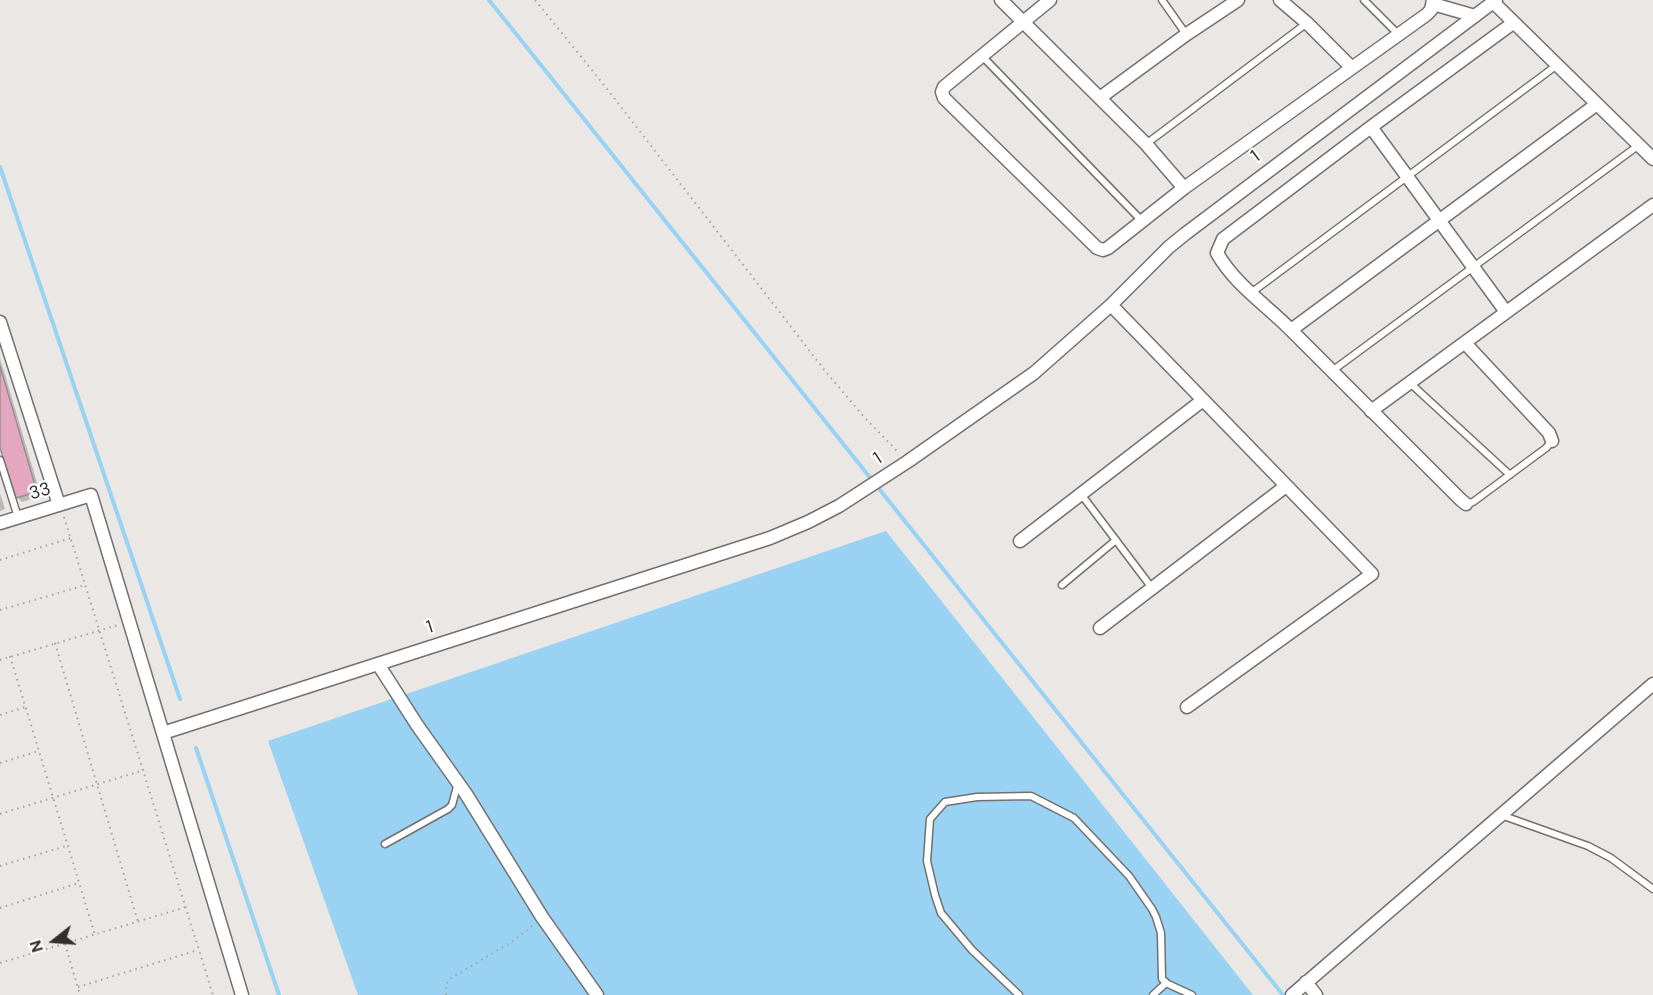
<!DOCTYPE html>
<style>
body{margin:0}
#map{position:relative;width:1653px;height:995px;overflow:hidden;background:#eae7e5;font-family:"DM Sans",sans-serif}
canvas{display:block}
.north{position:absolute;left:24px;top:911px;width:60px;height:60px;-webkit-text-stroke:4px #fff;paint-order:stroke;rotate:253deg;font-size:16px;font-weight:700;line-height:24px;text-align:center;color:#31302f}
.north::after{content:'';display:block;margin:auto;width:21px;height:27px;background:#31302f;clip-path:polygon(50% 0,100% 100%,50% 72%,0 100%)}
</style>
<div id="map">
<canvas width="1653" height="995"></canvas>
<div class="north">N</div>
</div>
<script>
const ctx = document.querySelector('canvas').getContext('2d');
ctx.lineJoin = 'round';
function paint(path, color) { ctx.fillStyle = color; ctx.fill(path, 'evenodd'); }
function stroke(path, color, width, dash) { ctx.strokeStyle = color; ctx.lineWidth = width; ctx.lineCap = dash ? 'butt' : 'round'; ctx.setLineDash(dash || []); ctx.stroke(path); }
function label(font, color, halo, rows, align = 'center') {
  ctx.font = font + ' "DM Sans",sans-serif'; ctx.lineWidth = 4.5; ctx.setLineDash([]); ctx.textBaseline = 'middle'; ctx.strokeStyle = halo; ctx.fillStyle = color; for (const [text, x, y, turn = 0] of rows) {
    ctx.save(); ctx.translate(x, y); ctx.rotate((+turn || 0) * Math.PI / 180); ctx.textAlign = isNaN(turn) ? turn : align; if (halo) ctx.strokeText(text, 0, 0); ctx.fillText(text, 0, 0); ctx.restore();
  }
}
const water = new Path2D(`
 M886 531 1253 995H358L268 741Z`);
const shadow = new Path2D(`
 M0 358 41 496 22 502 17 497 0 443Z
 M0 493 5 509 0 511Z`);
const stream = new Path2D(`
 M489 0 1283 995
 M0 167 180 699
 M196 748 279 995`);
const building = new Path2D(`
 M0 366 37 492 16 498 0 448Z`);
const path = new Path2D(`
 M535 0 604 85 826 372 865 418 899 453
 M64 517 213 995
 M0 560 71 538
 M0 610 86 585
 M55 643 138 922
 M10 656 95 935
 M0 660 118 625
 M0 715 25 707
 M0 763 39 751
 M0 814 144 770
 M0 866 66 846
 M0 908 79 883
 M65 944 80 995
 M0 963 186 907
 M78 987 198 950
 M446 995V984L451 978 513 941 533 925`);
const lane = new Path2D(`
 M1162 0 1186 34
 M1364 0 1399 35
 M982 56 1142 221
 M1146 144 1307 23
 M1251 293 1557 65
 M1332 371 1639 145
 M1410 383 1510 475
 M0 460 18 517
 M1081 494 1152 588
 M1466 504 1473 502 1546 448 1552 441
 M1062 585 1116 540
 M1501 815 1588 846 1611 858 1653 889
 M385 844 448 809 452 805 458 783
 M1019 995 972 950 941 913 935 895 927 861 930 819 945 802 977 797 1031 796 1074 818 1129 876 1152 909 1156 917 1161 933 1162 979 1168 984 1192 995
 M1153 995 1166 983`);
const street = new Path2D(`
 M1001 0 1146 144 1184 188
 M1050 0 944 87 942 92 944 98 1097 248 1103 250 1108 248 1184 188 1426 15 1431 10 1433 0
 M1280 0 1307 23 1352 68
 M1493 2 1653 159
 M1433 4 1475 16
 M1101 97 1187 34 1238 0
 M1371 127 1506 312
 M1111 305 1372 574 1187 707
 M0 322 59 505
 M1291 330 1597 104
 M1465 343 1549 433 1552 441
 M1371 411 1653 205
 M1466 504 1461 500C1405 444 1349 388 1293 332 1268 306 1235 285 1217 253L1223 239 1371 127 1513 23
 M0 523 91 495 242 995
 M1020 541 1203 400
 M1100 628 1286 486
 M378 664 417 725 466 794 542 917 597 995
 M163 733 770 538 808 522 839 506 907 462 1034 373 1111 305 1169 247 1185 234 1496 0
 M1306 982 1316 995
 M1292 995 1653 684`);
const streetNames = [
 ["1",1256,157,-37],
 ["1",878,459,-33],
 ["33",40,492,-17],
 ["1",430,628,-18]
];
paint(water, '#99d2f2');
paint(shadow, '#0003');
stroke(stream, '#99d2f2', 4);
paint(building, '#e3a8bf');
stroke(building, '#959193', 1.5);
stroke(lane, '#73706e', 9);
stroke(street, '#73706e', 15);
stroke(path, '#a5a3a1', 2, [1.5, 4.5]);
stroke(lane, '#fff', 6);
stroke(street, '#fff', 12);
label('18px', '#31302f', '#fff', streetNames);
</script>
